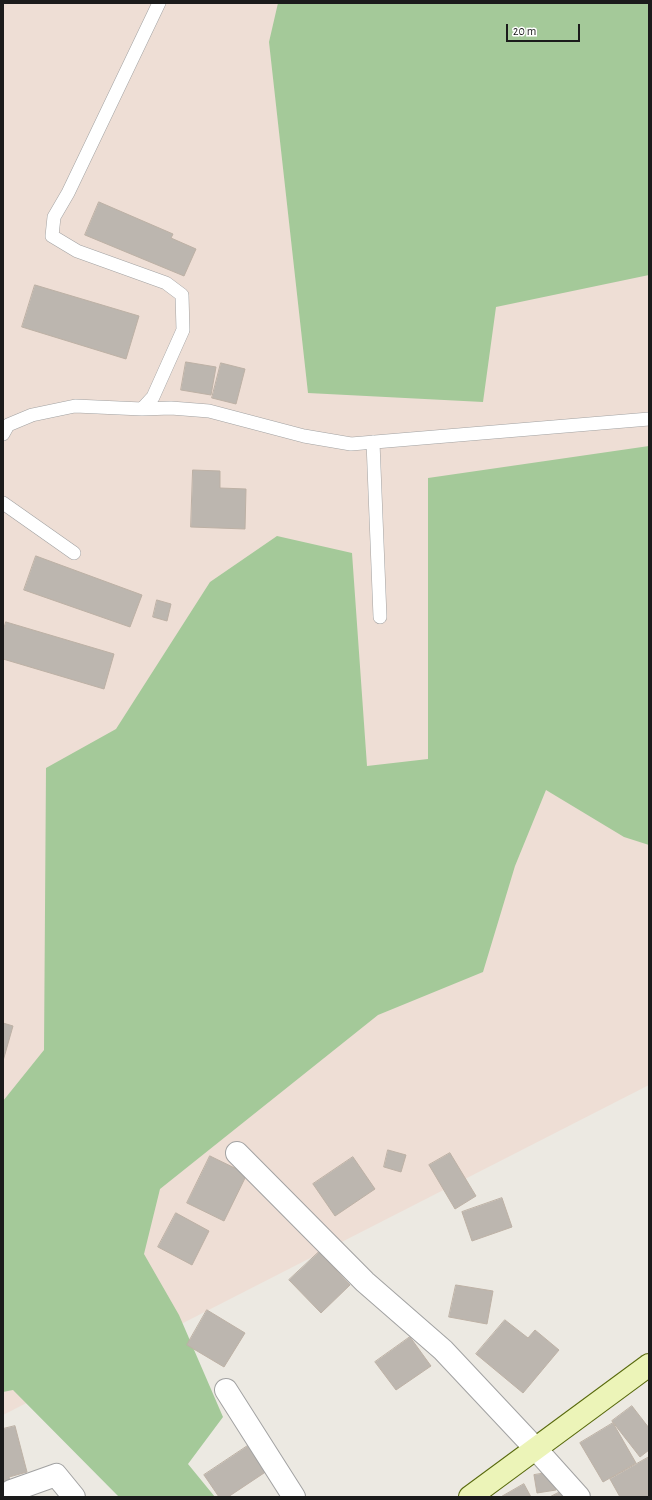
<!DOCTYPE html>
<style>
body{margin:0}
#map{position:relative;width:652px;height:1500px;overflow:hidden;background:#ece9e2;font-family:"Alegreya Sans",sans-serif}
canvas{display:block}
.frame{position:absolute;inset:0;border:4px solid #1b1b1b;pointer-events:none}
.scale{position:absolute;left:506px;top:24px;width:74px;height:18px;box-sizing:border-box;border:2px solid #1b1b1b;border-top:0;padding-left:5px;font-size:12px;line-height:14px;white-space:nowrap;color:#1b1b1b;-webkit-text-stroke:3px #fff;paint-order:stroke}
</style>
<div id="map">
<canvas width="652" height="1500"></canvas>
<div class="frame"></div>
<div class="scale">20 m</div>
</div>
<script>
const ctx = document.querySelector('canvas').getContext('2d');
ctx.lineJoin = 'round';
function paint(path, color) { ctx.fillStyle = color; ctx.fill(path, 'evenodd'); }
function stroke(path, color, width, dash) { ctx.strokeStyle = color; ctx.lineWidth = width; ctx.lineCap = dash ? 'butt' : 'round'; ctx.setLineDash(dash || []); ctx.stroke(path); }
const military = new Path2D(`
 M3 3H649V1085L3 1415Z`);
const forest = new Path2D(`
 M278 3H649V275L496 307 483 402 308 393 269 42Z
 M649 446V845L624 837 546 790 515 866 483 972 378 1015 160 1189 144 1254 179 1315 223 1417 188 1464 215 1497H119L13 1390 3 1392V1101L44 1050 46 768 116 729 210 582 277 536 352 553 367 766 428 759V478Z`);
const building = new Path2D(`
 M99 202 173 234 171 238 196 249 184 276 85 235Z
 M35 285 139 316 126 359 22 327Z
 M186 362 216 367 211 395 181 390Z
 M221 363 245 369 236 404 212 398Z
 M193 470 220 471V488L246 489 245 529 191 527Z
 M36 556 142 595 130 627 24 590Z
 M157 600 171 604 167 621 153 617Z
 M6 622 114 654 104 689 3 659V632Z
 M3 1023 13 1026 3 1061Z
 M388 1150 406 1155 401 1172 384 1167Z
 M450 1153 476 1196 455 1209 429 1165Z
 M210 1156 247 1174 224 1221 187 1203Z
 M353 1157 375 1189 335 1216 313 1184Z
 M502 1198 512 1227 472 1241 462 1212Z
 M176 1213 209 1231 192 1265 158 1247Z
 M319 1252 350 1285 321 1313 289 1280Z
 M456 1285 493 1291 487 1324 449 1317Z
 M207 1310 245 1333 224 1367 187 1345Z
 M505 1320 528 1338 535 1330 559 1350 523 1393 476 1354Z
 M410 1337 431 1366 396 1390 375 1362Z
 M632 1406 649 1428V1450L640 1457 612 1421Z
 M613 1423 636 1463 603 1482 580 1443Z
 M15 1426 27 1472 9 1477 11 1486 3 1488V1429Z
 M255 1441 273 1467 228 1497H219L204 1475Z
 M649 1457V1496L646 1497H620L610 1479Z
 M553 1472 556 1490 537 1493 534 1475Z
 M524 1484 531 1497H501Z
 M560 1492 563 1497H550Z`);
const lane = new Path2D(`
 M142 409 153 397 183 330 182 295 166 283 77 251 52 236 54 217 68 193 159 3
 M3 434 8 425 32 415 75 406 142 409 171 408 209 411 304 436 351 444 649 419
 M373 442 380 617
 M3 503 74 553`);
const street = new Path2D(`
 M237 1153 365 1282 443 1350 535 1448 579 1497
 M226 1390 294 1497
 M11 1491 56 1475 74 1497`);
const secondary = new Path2D(`
 M470 1497 649 1365`);
paint(military, '#eeded5');
paint(forest, '#a4c999');
paint(building, '#bcb6af');
stroke(building, '#bdb1a5', 1);
stroke(lane, '#a2a2a2', 14);
stroke(street, '#a2a2a2', 24);
stroke(secondary, '#58690c', 24);
stroke(lane, '#fff', 13);
stroke(street, '#fff', 22);
stroke(secondary, '#ecf4b8', 22);
</script>
